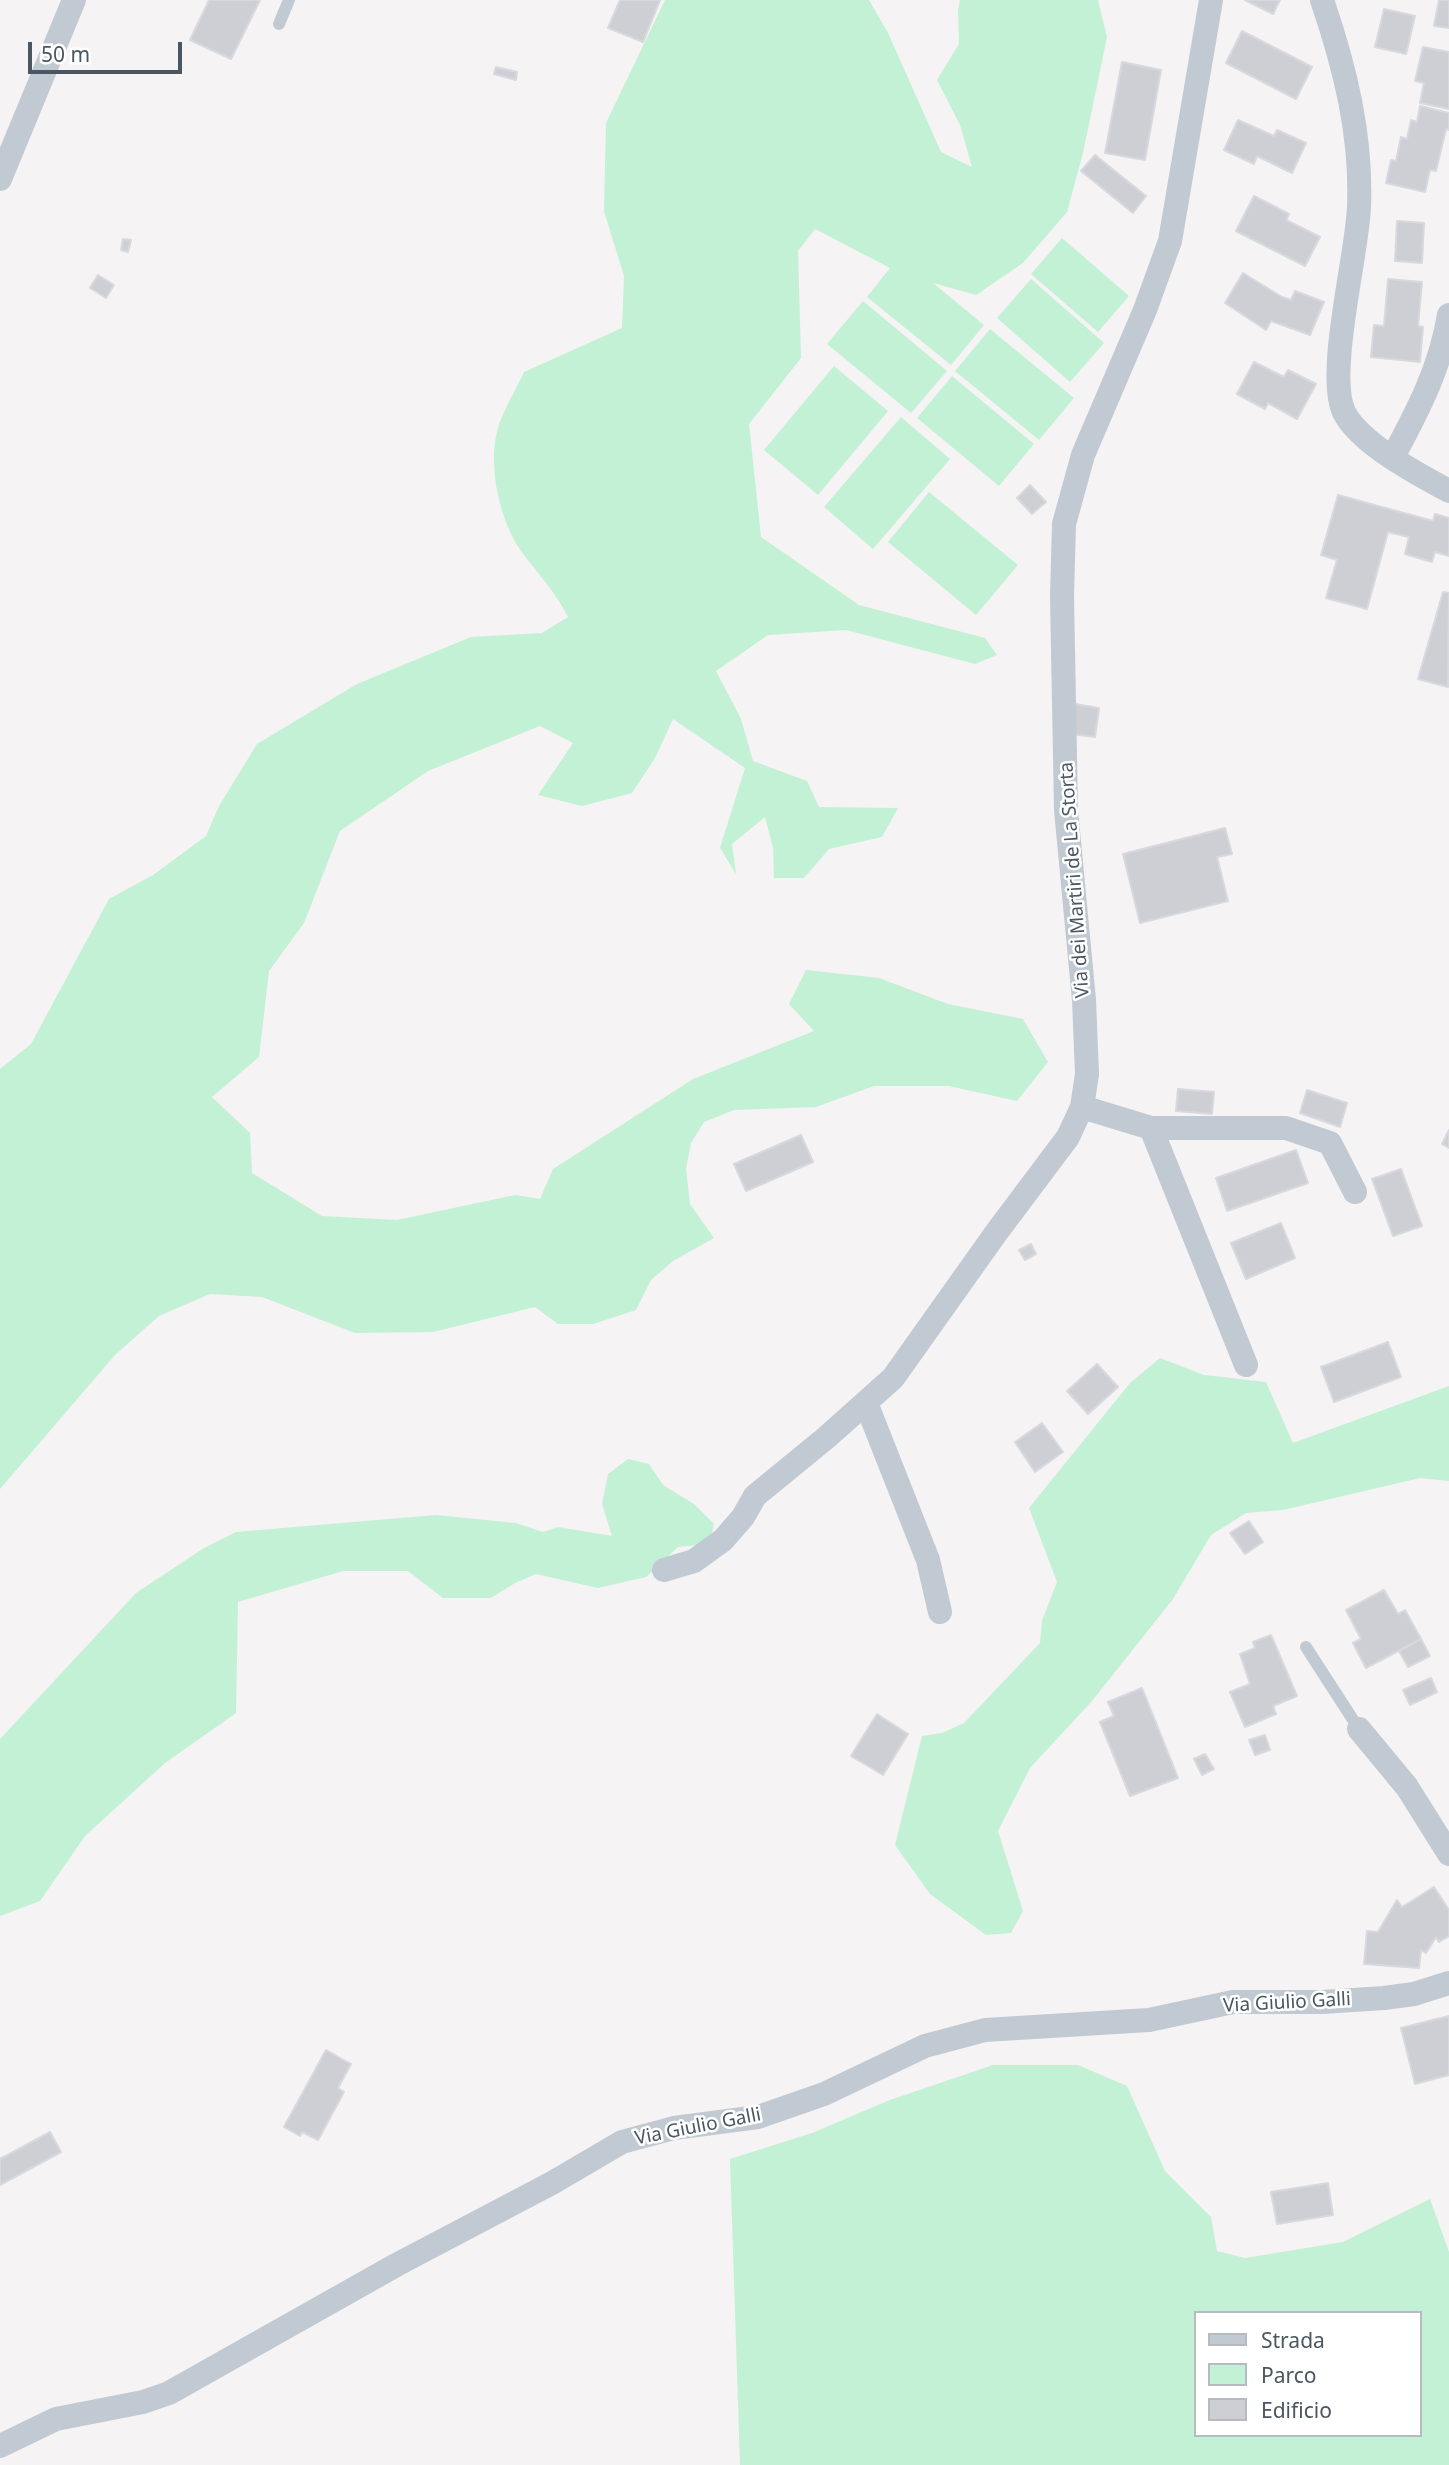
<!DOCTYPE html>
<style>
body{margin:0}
#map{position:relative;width:1449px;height:2465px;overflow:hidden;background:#f5f3f3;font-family:"Noto Sans",sans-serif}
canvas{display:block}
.legend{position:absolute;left:1194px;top:2311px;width:228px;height:126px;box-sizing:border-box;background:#fff;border:2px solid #b7bbc0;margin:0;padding:9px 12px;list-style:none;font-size:21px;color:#4a5661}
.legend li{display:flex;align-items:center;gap:14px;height:35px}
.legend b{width:35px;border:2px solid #b7bbc0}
.scale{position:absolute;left:28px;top:42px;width:154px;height:32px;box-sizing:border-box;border:4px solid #4a5661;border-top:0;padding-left:9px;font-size:21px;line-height:24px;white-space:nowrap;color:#4a5661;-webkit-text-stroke:5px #fff;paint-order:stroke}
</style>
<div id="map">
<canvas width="1449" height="2465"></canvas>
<ul class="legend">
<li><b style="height:9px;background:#c1cad2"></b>Strada</li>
<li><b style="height:19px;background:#c3f1d5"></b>Parco</li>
<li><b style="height:19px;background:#cdcfd5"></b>Edificio</li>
</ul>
<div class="scale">50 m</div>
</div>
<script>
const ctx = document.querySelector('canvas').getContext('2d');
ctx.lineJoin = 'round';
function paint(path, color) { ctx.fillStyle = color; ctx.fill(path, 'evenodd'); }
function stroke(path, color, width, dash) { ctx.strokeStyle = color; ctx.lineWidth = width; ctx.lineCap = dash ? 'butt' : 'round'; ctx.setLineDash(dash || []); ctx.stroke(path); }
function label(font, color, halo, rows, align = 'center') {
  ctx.font = font + ' "Noto Sans",sans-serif'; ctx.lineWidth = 5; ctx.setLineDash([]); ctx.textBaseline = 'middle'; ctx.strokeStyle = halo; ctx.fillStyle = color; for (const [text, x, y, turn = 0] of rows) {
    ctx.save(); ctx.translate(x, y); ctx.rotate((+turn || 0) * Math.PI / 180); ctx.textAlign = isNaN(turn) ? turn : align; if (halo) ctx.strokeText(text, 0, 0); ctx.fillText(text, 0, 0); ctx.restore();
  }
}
const green = new Path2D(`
 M665 0H869L888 33 941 152 972 167 960 125 937 80 959 44 958 10 960 0H1098L1107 37 1083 153 1067 212 1023 263 976 295 933 283 984 325 951 365 867 297 890 268 815 229 798 251 801 358 749 424 761 537 859 605 985 638 997 655 975 664 846 630 768 635 716 671 741 719 753 761 807 781 819 807 898 808 882 837 829 849 804 878H774L773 848 765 817 732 844 736 874 720 848 745 768 673 719 655 758 632 793 582 806 538 795 573 743 540 726 428 771 340 831 304 923 269 971 259 1057 212 1097 250 1133 252 1173 322 1216 397 1220 515 1195 540 1199 553 1169 693 1079 814 1031 789 1004 806 970 879 978 948 1004 1023 1019 1048 1062 1017 1101 949 1086H874L816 1107 734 1110 704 1122 691 1143 686 1169 690 1204 714 1238 673 1261 651 1280 636 1310 593 1324H558L535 1307 433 1332 355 1333 262 1297 210 1294 159 1316 115 1355 0 1489V1069L31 1044 109 899 153 875 206 836 219 806 257 744 357 684 471 637 542 633 568 617C556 592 537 573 521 551 500 521 488 468 497 432 501 413 516 390 524 372L622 328 624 276 604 211 606 123Z
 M1062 238 1129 296 1098 332 1031 274Z
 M1031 279 1104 343 1070 382 997 318Z
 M863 301 947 371 911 413 827 344Z
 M990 329 1074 398 1039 440 955 371Z
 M834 366 888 411 818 495 764 450Z
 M952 376 1034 444 999 486 917 418Z
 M901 417 950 459 873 549 824 507Z
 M929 492 1018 565 976 615 888 542Z
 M1160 1358 1204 1375 1266 1382 1293 1443 1449 1386V1481L1420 1478 1283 1510 1246 1513 1211 1535 1173 1599 1092 1701 1030 1768 998 1831 1023 1911 1011 1933 986 1935 930 1894 895 1845 922 1736 942 1733 964 1723 1040 1643 1042 1621 1057 1582 1029 1508 1130 1383Z
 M628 1459 649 1464 663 1485 694 1504 714 1524 709 1544 678 1547 646 1577 598 1588 536 1574 515 1583 491 1598H443L408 1571H343L238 1602 236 1713 165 1763 85 1836 40 1901 0 1916V1739L136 1593 204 1548 236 1532 436 1515 516 1523 543 1532 558 1527 612 1536 602 1504 608 1474Z
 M993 2065H1078L1127 2086 1165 2171 1211 2217 1217 2251 1245 2258 1343 2242 1430 2199 1449 2252V2465H740L730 2159 812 2133 890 2100ZM1195 2313H1419V2435H1195Z`);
const building = new Path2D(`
 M209 0H260L231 59 190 40Z
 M620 0H660L643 42 608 28Z
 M1245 0H1280L1273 14Z
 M1439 0H1449V28L1434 26Z
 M1384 9 1415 16 1406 54 1375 47Z
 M1242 31 1312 67 1296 99 1226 63Z
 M1423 47 1449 52V109L1420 103 1424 83 1415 81Z
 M1122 62 1161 70 1145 160 1105 153Z
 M496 67 517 72 516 80 494 74Z
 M1420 106 1449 113V130L1446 129 1436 171 1430 170 1425 192 1386 183 1391 160 1396 161 1401 137 1407 139 1411 120 1417 122Z
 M1238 120 1274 136 1277 130 1306 143 1292 173 1257 156 1254 164 1224 150Z
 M1095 155 1146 196 1133 213 1081 171Z
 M1254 196 1289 214 1286 220 1320 237 1305 266 1236 231Z
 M1397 221 1424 223 1422 263 1395 261Z
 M123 239 131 240 128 252 121 250Z
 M1243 273 1282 297 1291 300 1295 291 1324 302 1310 335 1271 321 1266 330 1225 303Z
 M98 275 114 285 106 298 90 288Z
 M1388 279 1422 282 1418 326 1423 327 1420 362 1371 357 1374 325 1384 326Z
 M1254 362 1284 377 1288 370 1316 384 1297 419 1268 403 1265 409 1237 394Z
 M1030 485 1046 502 1032 514 1017 498Z
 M1338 495 1433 521 1435 514 1449 518V556L1435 552 1432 562 1405 554 1409 537 1388 532 1367 609 1326 598 1337 560 1321 555Z
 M1443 592 1449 593 1448 687 1418 679Z
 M1075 704 1099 708 1095 737 1071 734Z
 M1225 828 1232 854 1217 857 1228 901 1140 923 1123 854Z
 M1178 1089 1214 1092 1212 1114 1176 1111Z
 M1307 1090 1347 1103 1340 1127 1300 1113Z
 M1449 1130V1148L1442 1144Z
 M801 1135 813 1162 746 1191 734 1164Z
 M1296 1150 1308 1183 1227 1211 1216 1178Z
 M1401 1169 1422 1226 1393 1236 1372 1179Z
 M1281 1223 1295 1258 1246 1279 1231 1243Z
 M1031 1244 1036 1254 1025 1260 1019 1250Z
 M1388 1342 1401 1377 1334 1402 1321 1367Z
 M1097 1364 1118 1387 1088 1414 1067 1391Z
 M1042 1423 1063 1452 1035 1472 1015 1442Z
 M1249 1521 1263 1542 1245 1554 1230 1533Z
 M1384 1590 1398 1614 1405 1610 1421 1639 1366 1668 1353 1643 1361 1639 1346 1610Z
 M1271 1635 1297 1696 1273 1706 1276 1714 1245 1727 1230 1692 1250 1684 1240 1654 1255 1648 1253 1642Z
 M1421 1639 1430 1656 1408 1667 1399 1651Z
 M1431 1678 1437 1692 1410 1705 1403 1690Z
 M1142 1688 1178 1778 1130 1796 1100 1722 1114 1716 1108 1702Z
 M877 1714 908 1734 883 1775 851 1756Z
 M1265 1735 1270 1750 1255 1755 1249 1740Z
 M1205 1754 1214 1769 1202 1775 1194 1759Z
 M1434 1887 1449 1910V1936L1439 1942 1436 1937 1426 1953 1421 1950 1419 1968 1364 1964 1367 1931 1378 1932 1397 1900 1402 1907Z
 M1449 2016V2075L1415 2084 1401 2028Z
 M326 2050 351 2064 338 2088 344 2092 318 2140 302 2132 300 2136 284 2127Z
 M50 2132 61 2152 0 2185V2159Z
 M1328 2183 1333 2215 1277 2224 1271 2192Z`);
const service = new Path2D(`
 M279 24 289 0
 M1306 1647 1359 1729`);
const minor = new Path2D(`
 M1322 0C1345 67 1362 136 1359 207 1357 256 1326 374 1344 412 1359 443 1419 475 1449 491
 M0 179 74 0
 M1393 457C1418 410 1440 369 1449 315
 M1082 1107 1151 1128H1286L1330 1143 1355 1192
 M1151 1128 1246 1365
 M866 1403 928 1560 940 1612
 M664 1570 694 1561 723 1540 743 1517 755 1496 827 1437 893 1378 996 1233 1068 1137 1082 1107 1087 1074 1084 1000 1066 810 1062 596 1064 524 1083 455 1145 310 1170 241 1211 0
 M1359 1729 1407 1787 1449 1854
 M0 2446 56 2419 143 2402 169 2393 398 2264 552 2183 622 2142 674 2128 758 2117 824 2094 925 2046 985 2030 1149 2020 1233 2002H1322L1384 1998 1414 1994 1449 1983`);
const streetNames = [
 ["Via dei Martiri de La Storta",1075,880,-94],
 ["Via Giulio Galli",1287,2003,-3],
 ["Via Giulio Galli",698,2127,-11]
];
paint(green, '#c3f1d5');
paint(building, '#cdcfd5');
stroke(building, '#d7d9de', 2);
stroke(service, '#c1cad2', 12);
stroke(minor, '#c1cad2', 24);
label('19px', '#4a5661', '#fff', streetNames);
</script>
